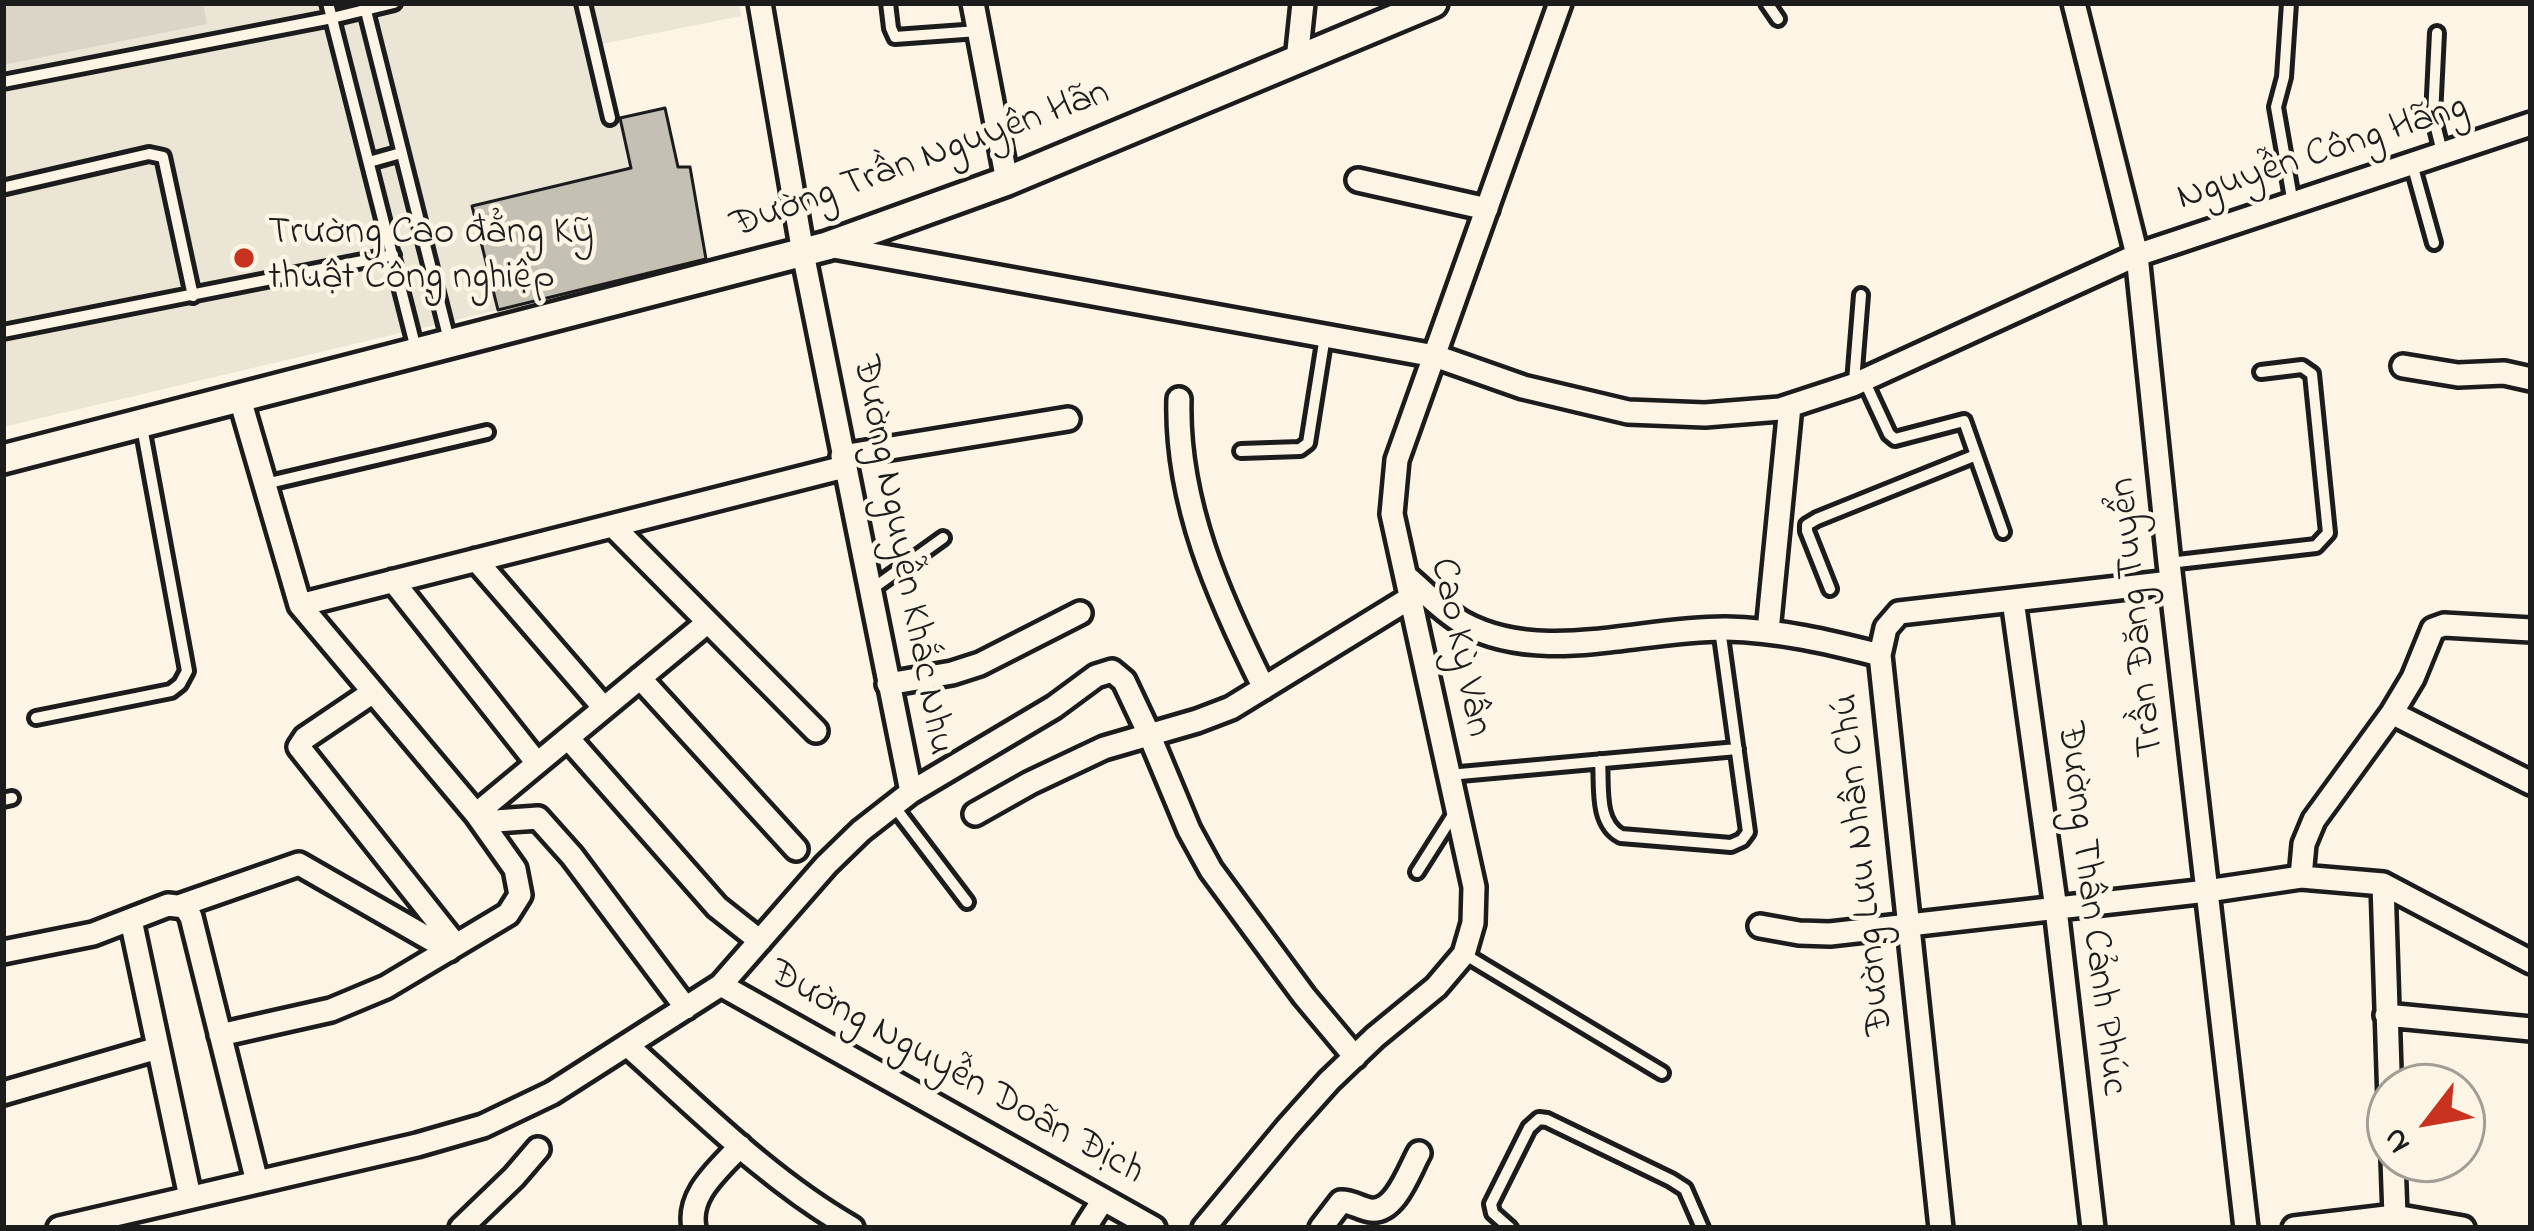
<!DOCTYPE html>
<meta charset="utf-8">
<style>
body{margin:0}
#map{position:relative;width:2534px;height:1231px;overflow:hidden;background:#fcf5e5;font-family:"Indie Flower",sans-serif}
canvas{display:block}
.frame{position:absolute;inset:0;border:6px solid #1c1c1c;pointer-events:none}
.north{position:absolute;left:2366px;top:1063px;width:120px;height:120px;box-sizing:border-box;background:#fcf5e5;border:3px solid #a29e95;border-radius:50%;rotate:239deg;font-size:33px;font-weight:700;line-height:48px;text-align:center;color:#1c1c1c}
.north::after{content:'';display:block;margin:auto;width:42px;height:54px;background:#c8321e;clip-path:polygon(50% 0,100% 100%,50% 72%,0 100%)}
</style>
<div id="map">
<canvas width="2534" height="1231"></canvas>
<div class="frame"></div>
<div class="north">N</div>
</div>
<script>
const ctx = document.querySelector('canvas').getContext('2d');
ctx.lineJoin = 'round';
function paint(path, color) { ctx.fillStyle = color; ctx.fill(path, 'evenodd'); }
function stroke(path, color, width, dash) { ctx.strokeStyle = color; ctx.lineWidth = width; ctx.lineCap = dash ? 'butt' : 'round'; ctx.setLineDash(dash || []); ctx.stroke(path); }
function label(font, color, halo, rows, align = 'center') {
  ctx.font = font + ' "Indie Flower",sans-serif'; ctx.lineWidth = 9; ctx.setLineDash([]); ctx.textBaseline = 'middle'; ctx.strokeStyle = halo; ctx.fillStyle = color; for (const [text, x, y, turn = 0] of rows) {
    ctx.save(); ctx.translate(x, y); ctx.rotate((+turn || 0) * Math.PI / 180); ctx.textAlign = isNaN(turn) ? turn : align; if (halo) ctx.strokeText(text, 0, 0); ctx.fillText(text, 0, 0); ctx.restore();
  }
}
const built = new Path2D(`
 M3 3H739L741 16 601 44 631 168 473 206 498 310 3 427Z`);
const green = new Path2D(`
 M3 3H203L207 24 3 65Z`);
const building = new Path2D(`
 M665 108 678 167H690L706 259 498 310 472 206 631 168 620 118Z`);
const service = new Path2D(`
 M328 3 416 349
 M364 3 449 340
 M583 3 610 118
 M888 3 891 28 895 37 978 31
 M1767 3 1778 19
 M2289 3 2284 77 2276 107 2293 204
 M2437 33 2433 116 2442 152
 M3 82 332 18 394 3
 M369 162 401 153
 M2412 164 2434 243
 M6 187 149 154 163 157 193 296
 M3 332 393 255
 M1864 380 1889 434 1895 439 1964 421 2003 532
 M1854 382 1861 295
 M1241 451 1300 449 1308 443 1325 336
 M265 484 487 432
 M2169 563 2316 546 2328 533 2312 374 2302 367 2261 372
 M872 589 943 538
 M1830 589 1807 531V525L1817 519 1976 455
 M36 718 171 691 180 684 187 671 142 427
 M1600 761C1602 786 1596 823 1621 836L1731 845 1742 840 1748 832 1720 629
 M1449 775 1737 749
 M3 800 12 798
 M894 806 967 902
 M1417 872 1455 812
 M1464 954 1662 1073
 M1510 1228 1493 1213 1491 1204 1529 1128 1539 1119 1547 1120 1671 1180 1685 1189 1702 1228`);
const minor = new Path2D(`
 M973 3 1007 181
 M2074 3 2137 255 2169 563 2246 1228
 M1297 60 1303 3
 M1358 180 1487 209
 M828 246 1435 356 1523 387 1628 412 1705 415 1780 409 1853 385 2137 255 2531 124
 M2403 366 2458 375 2504 373 2531 379
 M1179 399C1176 502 1219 598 1264 688
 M842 456 1068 419
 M613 526 816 731
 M476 560 604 708
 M1406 576C1424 591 1442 611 1463 623 1542 666 1641 628 1726 629 1779 630 1829 642 1880 655
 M393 581 537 763
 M2013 600 2056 909 2093 1228
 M300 605 844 467
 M1768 631 1790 406
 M640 678 796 849
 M888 684 952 673 980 664 1080 613
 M373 692 305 738 299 747 456 945
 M2392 713 2531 783
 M568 738 717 907 760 941
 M911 792 1054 707 1096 676 1112 671 1124 681 1149 734 1189 830 1211 870 1304 996 1355 1057
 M476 814 708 622
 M975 814 1030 783 1104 748 1197 721 1231 708 1410 598
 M482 822 538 818 572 856 686 1008
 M2301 877 2304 844 2314 820 2392 713 2413 678 2433 629 2444 625 2531 630
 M2383 884 2390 1102
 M179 906 299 864 449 950
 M131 920 190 1197
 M1760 926 1799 933 1830 934 2207 891 2301 877 2383 884 2531 962
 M3 952 93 934 168 905 185 907 191 917 257 1182
 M721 985 1154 1228
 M2386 1015 2531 1029
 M220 1035 331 1010 386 987 508 914 520 895 515 869 476 814 300 605 240 399
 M627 1045C699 1109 768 1180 852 1228
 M3 1093 158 1048
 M2393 1159 2395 1216
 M59 1228 417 1145 483 1126 552 1093 721 985 826 865 861 831 911 792 803 253 760 3
 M461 1228 514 1177 538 1149
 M694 1228C687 1194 719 1170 740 1146
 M1085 1228 1103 1200
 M1204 1228 1287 1128 1329 1081 1375 1037 1436 987 1464 954 1473 923 1474 887 1392 514 1397 460 1560 3
 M1321 1228 1341 1202C1353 1202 1359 1208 1370 1210 1395 1214 1409 1171 1419 1153
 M1941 1228 1880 655 1886 628 1899 613 2171 582
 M2294 1228 2395 1216 2463 1228`);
const tertiary = new Path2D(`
 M3 459 827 246 1007 181 1433 3`);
const markers = [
 [244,258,12,"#c8321e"]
];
const streetNames = [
 ["Nguyễn Công Hãng",2323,155,-18],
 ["Đường Trần Nguyên Hãn",921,162,-20],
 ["Đường Nguyễn Khắc Nhu",900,556,79],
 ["Trần Đăng Tuyển",2140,617,-96],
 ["Cao Kỳ Vân",1458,648,78],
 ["Đường Lưu Nhân Chú",1866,864,-96],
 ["Đường Thân Cảnh Phúc",2089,909,83],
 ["Đường Nguyễn Doãn Địch",955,1075,29]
];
const poiNames = [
 ["Trường Cao đẳng Kỹ",268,236],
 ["thuật Công nghiệp",268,281]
];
paint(built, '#ebe5d6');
paint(green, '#dbd5c8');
paint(building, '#c4c0b3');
stroke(building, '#1c1c1c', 3);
stroke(service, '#1c1c1c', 20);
stroke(minor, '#1c1c1c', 30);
stroke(tertiary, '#1c1c1c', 36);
stroke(service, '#fcf5e5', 10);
stroke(minor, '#fcf5e5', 21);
stroke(tertiary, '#fcf5e5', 27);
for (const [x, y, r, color] of markers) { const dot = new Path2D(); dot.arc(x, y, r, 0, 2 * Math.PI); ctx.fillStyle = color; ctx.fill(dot); stroke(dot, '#fcf5e5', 4.5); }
label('39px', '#1c1c1c', '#fcf5e5', streetNames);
label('39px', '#1c1c1c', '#fcf5e5', poiNames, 'left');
</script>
